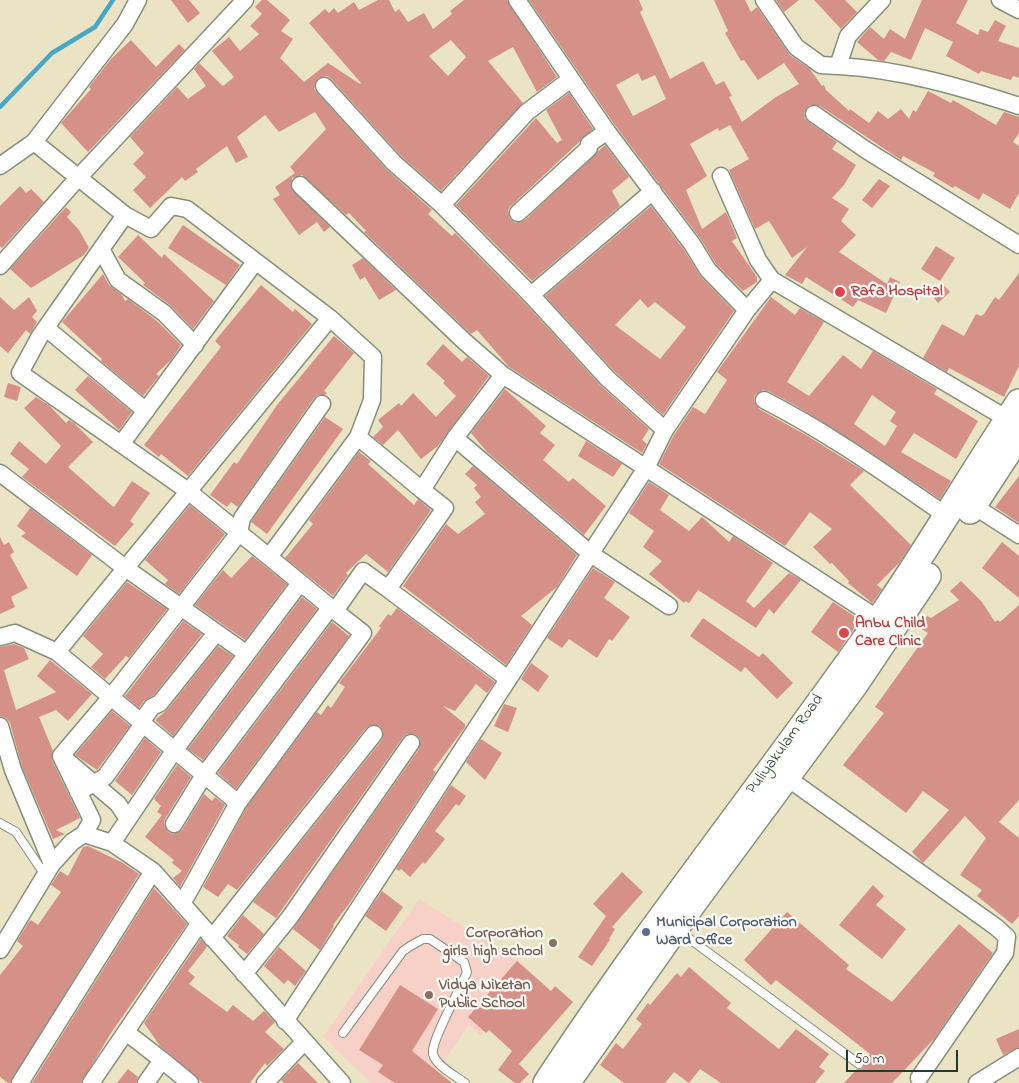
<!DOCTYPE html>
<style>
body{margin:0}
#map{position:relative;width:1019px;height:1083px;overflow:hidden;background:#eae4c4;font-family:"Indie Flower",sans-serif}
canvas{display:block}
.scale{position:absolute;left:846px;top:1050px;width:112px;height:22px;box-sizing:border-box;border:2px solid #1f3d34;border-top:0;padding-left:6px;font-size:15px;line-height:18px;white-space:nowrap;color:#1f3d34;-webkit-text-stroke:4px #fdfcf7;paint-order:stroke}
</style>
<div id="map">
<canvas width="1019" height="1083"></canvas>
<div class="scale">50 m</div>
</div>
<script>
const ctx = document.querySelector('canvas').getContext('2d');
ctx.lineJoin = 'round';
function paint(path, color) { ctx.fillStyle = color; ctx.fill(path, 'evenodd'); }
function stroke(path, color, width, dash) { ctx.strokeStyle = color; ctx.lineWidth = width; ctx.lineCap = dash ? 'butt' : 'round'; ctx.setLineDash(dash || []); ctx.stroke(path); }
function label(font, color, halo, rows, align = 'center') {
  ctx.font = font + ' "Indie Flower",sans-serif'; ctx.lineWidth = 4.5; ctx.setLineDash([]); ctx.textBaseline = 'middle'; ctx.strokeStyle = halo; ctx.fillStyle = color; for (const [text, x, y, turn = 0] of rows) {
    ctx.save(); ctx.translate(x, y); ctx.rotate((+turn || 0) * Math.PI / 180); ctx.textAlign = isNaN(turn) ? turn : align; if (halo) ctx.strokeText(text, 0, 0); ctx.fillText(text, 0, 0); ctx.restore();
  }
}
const built = new Path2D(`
 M419 899 526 966 481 1036 469 1025 429 1083H371L323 1037Z`);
const stream = new Path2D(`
 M0 107 52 53 95 27 113 0`);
const building = new Path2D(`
 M171 0H189L200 13 188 23Z
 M262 0H267L290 20 281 31 293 39 280 58 304 82 328 63 360 84 361 83 309 23 325 9 329 13 334 8 338 13 354 2 359 10 378 0H389L395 12 399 9 408 22 424 13 433 29 452 14 450 11 464 0H507L557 77 537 92 513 47 488 61 523 103 441 191 401 156 331 79 327 76 318 78 314 89 387 170 432 210 428 214 452 236 455 233 524 302 600 385 649 429 642 440 647 444 642 453 509 367 477 330 471 334 364 232 366 231 349 213 346 215 302 175 292 178 291 188 330 227 324 232 317 222 299 235 273 199 280 195 275 187 295 173 290 167 326 129 315 112 279 132 265 115 237 137 248 157 236 163 227 146 196 169 198 172 185 181 182 177 150 208 133 190 146 177 133 164 144 153 130 137 177 87 188 99 206 86 194 69 199 63 223 86 234 77 212 51 229 37 240 51 259 34 250 26 262 14 255 7ZM451 40 466 57 448 76 429 56Z
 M529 0H639L643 10 640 12 670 79 703 61 716 85 724 81 732 96 729 97 742 122 776 97 799 84 784 63 758 80 744 60 741 61 725 33 728 31 714 0H745L751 12 757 7 790 55 810 69 822 86 824 85 826 90 849 111 850 109 869 123 878 111 888 119 901 109 909 119 913 110 916 112 928 91 951 103 953 100 996 125 1004 112 1019 117V133L1013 142 1019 146V193L1010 209 983 193 979 200 955 186 953 188 933 176 935 173 903 156 901 160 820 106 809 105 804 113 805 119 837 142 832 149 856 165 844 185 832 198 849 209 841 221 856 235 839 252 887 284 890 277 900 282 886 313 858 300 853 307 806 277 802 284 785 275 807 247 792 258 769 221 755 229 729 170 749 159 730 125 719 131 718 128 690 144 707 176 686 190 702 229 726 212 737 238 732 241 757 277V282L743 291 716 264 700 238 614 124ZM638 73 642 81 655 75 666 99 633 116 616 85Z
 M776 0H799L784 12Z
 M814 0H845L857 12 841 29Z
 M922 0H968L956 23 978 35 980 29 988 32 995 20 1006 26 998 41 1019 48V78L1013 76 1011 80 981 71 979 74 946 56 953 42 925 28 911 60 891 52 884 61 878 60 857 42 870 27 884 39 890 29 905 39Z
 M131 40 156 67 179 44 185 50 88 152 61 123 91 89 89 87 111 59Z
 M569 93 593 129 511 206 508 210 510 219 515 223 525 220 605 145 629 177 612 191 620 206 532 281 456 205 536 118 557 143 562 140 546 110Z
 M879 179 890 186 872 208 862 200Z
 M20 186 26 193 31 189 44 202 2 248 0 246V206Z
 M651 206 684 250 701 277 734 311 663 415 614 371 545 296ZM640 299 648 308 655 302 686 327 660 359 615 325Z
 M66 207 71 212 67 217 79 230 89 248 84 255 31 288 10 269Z
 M183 225 240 265 226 285 168 248Z
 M138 235 162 258 164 254 214 301 193 329 170 305 143 285 145 283 118 257Z
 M936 246 955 258 940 281 921 269Z
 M363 258 396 290 379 300 365 277 360 280 352 265Z
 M1019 273V366L1004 397 949 368 947 372 923 358 942 324 964 336 976 314 981 316 984 314 995 297 999 300Z
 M103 274 109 285 122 295 125 301 128 299 157 321 181 345 171 360 156 374 159 376 143 396 101 361 102 359 62 322Z
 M942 283 950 292 938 303 930 293Z
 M261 285 293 312 295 309 312 324 188 476 161 454 159 457 144 445 221 347 215 341Z
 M0 297 14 310 29 297 37 311 32 317 37 322 30 334 26 330 8 353 0 346Z
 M771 297 795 315 800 308 824 322 787 382 809 396 843 355 861 369 873 351 937 389 934 394 978 421 956 459 914 433 901 452 951 481 940 499 863 447 793 404 768 391 763 390 755 395 754 401 759 409 806 435 864 471 850 485 911 545 899 563 877 585 882 589 872 603 848 583 849 581 832 563 830 564 813 547 832 529 810 512 785 546 659 464 674 435 693 407 705 414 727 380 717 372ZM872 395 896 412 890 421 897 426 885 446 854 424Z
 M334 336 354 353 324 391 327 393 325 395H318L314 398 238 507 231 502 227 507 210 495 234 462 237 464 277 405Z
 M443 344 462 362 467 357 489 376 438 446 421 459 398 430 383 445 373 437 383 427 378 420 399 403 401 406 413 393 436 417 456 396 443 383 445 381 426 364Z
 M88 376 132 412 119 430 75 390Z
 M8 383 21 387 17 401 4 397Z
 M505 389 546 426 540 433 555 445 543 460 569 482 573 478 606 506 584 535 487 452 471 433Z
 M36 397 50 406 66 423 69 420 74 423 93 442 68 467 111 505 114 507 132 481 150 493 130 521 134 524 115 546 22 477 29 469 10 454 19 441 46 464 61 446 24 408Z
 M325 417 343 429 267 534 251 522Z
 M586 441 622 464 613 477 578 456Z
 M359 452 371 461 368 464 414 505 418 499 431 510 388 572 366 554 346 573 348 575 333 596 285 558 313 524 309 520Z
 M473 466 577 555 557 587 521 616 532 625 506 665 403 586 446 524 458 534 485 514 475 502 481 497 474 488 477 485 465 474Z
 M1019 476V523L995 507Z
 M649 482 669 495 660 510 689 531 702 517 729 542 733 536 773 563 746 601 754 608 789 573 801 580 774 614 769 609 756 628 698 590 689 603 685 601 684 603 649 574 662 561 643 547 654 531 629 513Z
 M190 505 225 534 179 594 165 584 168 580 145 560Z
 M30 508 92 555 77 576 21 536 26 533 17 526Z
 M0 537 4 545 9 542 14 552 10 555 28 588 11 597 15 607 0 614Z
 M1002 542 1019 556V598L982 568Z
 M252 556 287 584 245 640 195 605 223 570 231 578Z
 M593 568 615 582 604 598 630 617 612 641 609 639 597 658 569 639 562 648 547 638Z
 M961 581 982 602 995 622 998 620 1000 622 1019 605V800L999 822 1019 838V916L1012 924 977 896 982 890 960 875 986 838 965 816 923 863 912 852 949 810 923 791 906 813 843 765 884 713 875 707 928 633 920 628 927 616 931 618 959 600 950 591Z
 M127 582 167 609 129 658 126 656 105 679 91 667 103 654 83 636Z
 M302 597 317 609 203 760 188 749Z
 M833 602 860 620 838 652 811 632Z
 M397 608 495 682 487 693 476 684 455 711 443 706 465 724V727L433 770 436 772 349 904 333 925 334 926 320 950 293 929 419 749 420 739 416 735 407 734 403 737 276 918 253 902 382 740 383 731 380 726 371 725 366 728 237 890 228 884 218 897 203 887 246 808 317 712 321 715 328 705 331 708 345 687 339 683 381 628 379 626 388 614 391 616Z
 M703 618 759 657 763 653 793 683 777 699 745 667 741 672 690 636Z
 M183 621 202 634 154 695 144 701 139 708 125 696Z
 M332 622 349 636 236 789 218 773Z
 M14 644 24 648 29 659 4 670 16 710 56 692 37 676 50 660 92 694 68 721 56 710 39 717 53 751 52 760 80 818 56 830 65 834 53 839 22 767 10 723 6 718 0 716V647Z
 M218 646 233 656 173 736 155 720 168 709Z
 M531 663 549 676 538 692 521 679Z
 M504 704 517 708 508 732 494 726Z
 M112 711 130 726 97 770 75 755Z
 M145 738 161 752 132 795 115 781Z
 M481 739 502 753 485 780 466 762Z
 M177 765 191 777 165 819 164 824 168 832 174 834 182 830 204 794 212 801 215 797 225 805 180 887 173 878 182 871 172 863 174 860 145 837 162 815 157 812 161 806 154 799Z
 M451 785 466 796 459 806 456 804 435 831 445 839 425 864 423 862 410 877 401 869 399 871 396 869Z
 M88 846 123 863 139 874 10 1083H8L0 1077V975L23 946 17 941 28 923 31 920 38 925 61 892 51 885 60 871 68 876 83 847Z
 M622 872 643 892 612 927 615 929 609 939 610 940 592 966 578 957 606 916 593 904Z
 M873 885 884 896 876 905 906 929 882 959 839 925Z
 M154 888 187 924 111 1033 81 1083H32Z
 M382 891 403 907 386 931 365 916Z
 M787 912 849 965 846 969 892 1002 959 924 993 953 934 1039 892 1083H844L857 1069 863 1068 864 1061 870 1054 776 980 771 985 744 960Z
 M243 915 264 934 247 954 238 947 239 945 227 936Z
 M201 939 207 947 188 971 195 977 189 984 227 1012 233 1005 253 1021 264 1011 275 1022 265 1032 284 1049 267 1066 265 1063 250 1083H203L160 1046 144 1023Z
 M279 947 306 971 295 986 288 980 284 984 264 966Z
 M517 961 551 991 555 986 573 1002 519 1064 529 1074 520 1083H515L498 1070 512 1051 489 1030 486 1033 468 1017Z
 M689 967 731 1003 727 1008 779 1049 796 1029 829 1054 819 1067 825 1071 815 1083H721L700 1069 689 1083 674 1072 665 1083H624L600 1065 616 1043 623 1049 642 1024 636 1019 648 1003 650 1005 677 973 681 977Z
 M400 985 438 1009 412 1051 452 1083H395L378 1072 383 1065 359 1050Z
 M1019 1029V1047L1003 1055 996 1039Z
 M298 1063 318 1083H284L281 1080Z
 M128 1069 138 1077 136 1083H117Z`);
const lane = new Path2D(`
 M0 823 16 832 45 875
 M679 931 859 1064
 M343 1033 403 951 412 945 423 939H430L464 962 467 972C461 988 430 1042 433 1054 436 1066 456 1076 465 1083`);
const street = new Path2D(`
 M517 0 606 130 692 244 708 270 747 310
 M764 0 796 47 821 65 838 66
 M882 0 848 36 838 66C899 69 961 87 1019 106
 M1000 0 1019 10
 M324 86 394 163 442 205 531 295 607 378 665 430
 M814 114 866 150 1019 245
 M34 142 125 215 151 229 171 206 187 209 330 318
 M0 166 34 142 125 24 138 0
 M721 176 758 260 772 280
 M300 185 464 341 503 375 886 624
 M442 205 527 112 571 79
 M518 213 589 148V144L607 131
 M125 215 40 336 20 373 188 491 269 557
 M101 249 118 280 164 313 195 345
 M0 266 77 179 245 0
 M531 295 653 191
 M46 328 146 411
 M764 400C829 433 887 475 947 516
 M358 437 422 490
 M455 438 591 554 669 606
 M122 443 255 262
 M0 473 124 567 247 654
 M966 501 1019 535
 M388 589 508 679
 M0 637 15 633 57 652
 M141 722 152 707 160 703 216 633
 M0 726 13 770 52 864 0 950
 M65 759 118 804 128 819
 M786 777 996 927 1007 937 1005 953 919 1078
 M78 792 105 777 143 724
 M238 803 57 652 330 318 373 357 372 400 358 437 269 557 335 611
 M174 824 204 775 330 608
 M84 834 92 820 61 756 111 697 239 533 242 518 322 404
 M112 843 174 751 300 583
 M52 864 72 842 84 834 112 843 153 871 342 1083
 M182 904 238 803 363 633 335 611 363 571 388 589 445 508 422 490 455 438 503 375
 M212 938 374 734
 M244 974 290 917 411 743
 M285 1021 613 519 646 468 665 430 747 310 772 280 1016 424
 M126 1032 162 1060
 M20 1083 153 871
 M91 1083 199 924
 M146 1083 162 1060 190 1083
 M265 1083 304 1042
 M977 1083 1019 1057`);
const primary = new Path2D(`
 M970 511 1019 436
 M546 1083C650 924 770 775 879 619 928 548 971 474 1019 402
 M567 1083 693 904 855 685 928 576`);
const markers = [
 [840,292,6,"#e0444e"],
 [844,633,6,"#e0444e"],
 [646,932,5,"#5c6f8a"],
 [553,943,5,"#8d6e63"],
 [429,995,5,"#8d6e63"]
];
const healthNames = [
 ["Rafa Hospital",851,292],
 ["Anbu Child",855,624],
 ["Care Clinic",855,642]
];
const streetNames = [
 ["Puliyakulam Road",786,745,-54]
];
const serviceNames = [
 ["Municipal Corporation",656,923],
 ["Ward Office",656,941]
];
const educationNames = [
 ["Corporation",543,934],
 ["girls high school",543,952],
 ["Vidya Niketan",439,986,"left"],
 ["Public School",439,1004,"left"]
];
paint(built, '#f7d1c7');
stroke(stream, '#48a6c7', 4.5);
paint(building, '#d59188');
stroke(lane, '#84907c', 10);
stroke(street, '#84907c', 19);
stroke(primary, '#84907c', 28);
stroke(lane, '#fff', 8);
stroke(street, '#fff', 16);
stroke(primary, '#fff', 25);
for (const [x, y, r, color] of markers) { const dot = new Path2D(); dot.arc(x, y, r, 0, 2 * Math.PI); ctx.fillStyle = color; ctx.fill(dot); stroke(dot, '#fdfcf7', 2); }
label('bold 16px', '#be3a42', '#fdfcf7', healthNames, 'left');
label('16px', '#1f3d34', '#fdfcf7', streetNames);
label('bold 16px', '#4e5e75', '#fdfcf7', serviceNames, 'left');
label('bold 16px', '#785e54', '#fdfcf7', educationNames, 'right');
</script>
